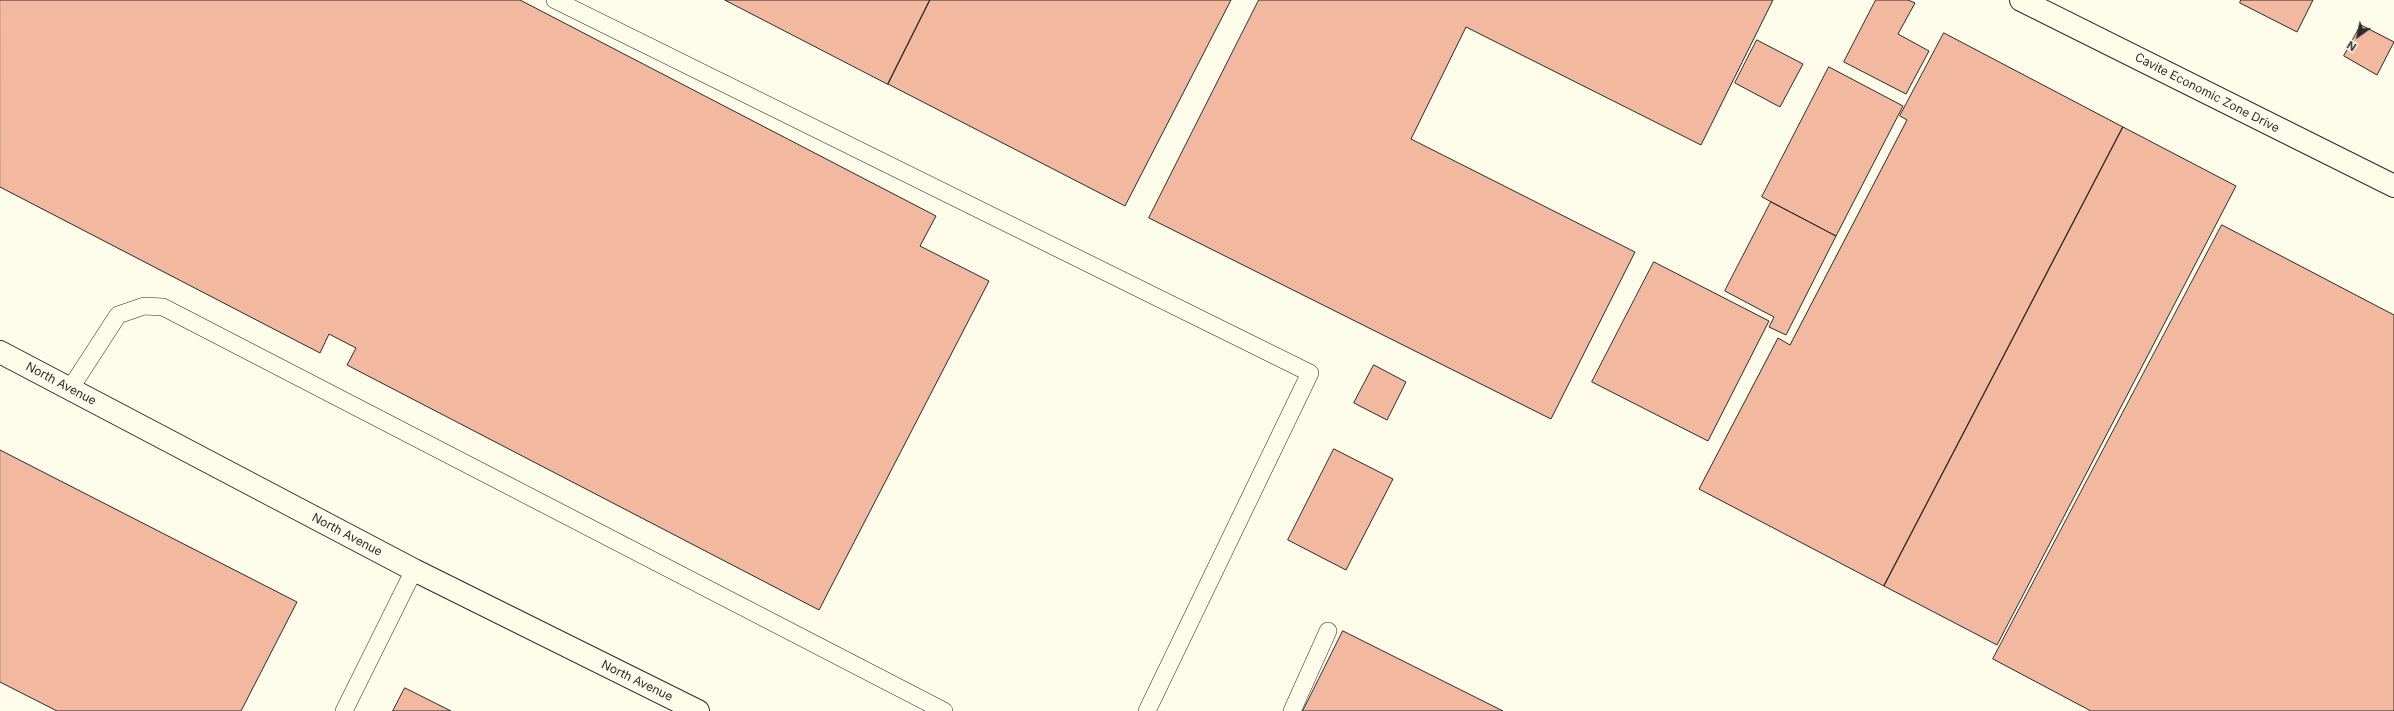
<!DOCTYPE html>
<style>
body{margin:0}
#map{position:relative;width:2394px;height:711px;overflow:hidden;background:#fdfbea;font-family:Inter,sans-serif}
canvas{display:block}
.north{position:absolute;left:2338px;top:16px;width:40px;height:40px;-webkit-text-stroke:3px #fdfbea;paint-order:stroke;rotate:213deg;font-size:11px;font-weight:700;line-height:16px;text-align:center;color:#2b2b2b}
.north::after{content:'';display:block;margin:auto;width:14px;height:18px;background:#2b2b2b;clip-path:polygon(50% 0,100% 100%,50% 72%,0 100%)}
</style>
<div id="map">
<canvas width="2394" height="711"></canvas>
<div class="north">N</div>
</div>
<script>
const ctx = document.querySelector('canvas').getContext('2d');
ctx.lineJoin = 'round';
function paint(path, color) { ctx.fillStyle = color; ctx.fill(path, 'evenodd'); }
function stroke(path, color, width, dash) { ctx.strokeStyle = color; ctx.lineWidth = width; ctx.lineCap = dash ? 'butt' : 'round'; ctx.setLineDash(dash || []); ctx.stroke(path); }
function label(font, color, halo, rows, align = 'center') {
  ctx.font = font + ' Inter,sans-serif'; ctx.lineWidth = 3; ctx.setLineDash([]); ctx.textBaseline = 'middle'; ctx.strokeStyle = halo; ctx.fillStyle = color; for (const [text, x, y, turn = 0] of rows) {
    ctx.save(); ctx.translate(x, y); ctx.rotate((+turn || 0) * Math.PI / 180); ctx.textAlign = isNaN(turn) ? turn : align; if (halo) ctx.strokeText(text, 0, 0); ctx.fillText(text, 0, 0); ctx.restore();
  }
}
const building = new Path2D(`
 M0 0H520L936 216 920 246 989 281 819 610 347 365 356 348 329 334 320 353 0 187Z
 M725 0H930L888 84Z
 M930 0H1231L1125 206 888 84Z
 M1259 0H1773L1701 145 1466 27 1411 139 1635 252 1551 419 1149 218Z
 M1876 0H1908L1915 3 1898 34 1929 51 1906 94 1844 62Z
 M2241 0H2313L2297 32 2240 3Z
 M2361 25 2394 42 2377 75 2344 56Z
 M1944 33 2123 127 1884 586 1699 489 1778 338 1790 345 1907 120 1900 116Z
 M1757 40 1803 64 1780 107 1735 83Z
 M1829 67 1903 106 1836 236 1762 197Z
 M2123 127 2236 186 1997 645 1884 586Z
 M1771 202 1836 236 1786 335 1769 327 1774 317 1725 291Z
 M2222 225 2394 315V711H2091L1993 659Z
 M1654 262 1769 321 1708 441 1592 382Z
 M1374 365 1406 382 1387 420 1354 403Z
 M1334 449 1393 479 1346 570 1288 540Z
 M0 450 297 602 241 711H57L0 682Z
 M1343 631 1503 711H1303Z
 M405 688 451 711H393Z`);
const service = new Path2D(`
 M555 0 1310 373 1147 711
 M70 389 118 315 144 306 163 307 944 711
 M344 711 414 570
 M1292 711 1328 631`);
const minor = new Path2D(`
 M0 352 414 570 698 711`);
const tertiary = new Path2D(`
 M2021 0 2394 186`);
const streetNames = [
 ["Cavite Economic Zone Drive",2207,93,27],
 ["North Avenue",61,384,28],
 ["North Avenue",347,535,28],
 ["North Avenue",637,681,26]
];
paint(building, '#f2b8a0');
stroke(building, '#2b2b2b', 1);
stroke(service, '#2b2b2b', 18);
stroke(minor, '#2b2b2b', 24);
stroke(tertiary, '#2b2b2b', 24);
stroke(service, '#fdfbea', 17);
stroke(minor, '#fdfbea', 22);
stroke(tertiary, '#fdfbea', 22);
label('12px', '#2b2b2b', '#fdfbea', streetNames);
</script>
